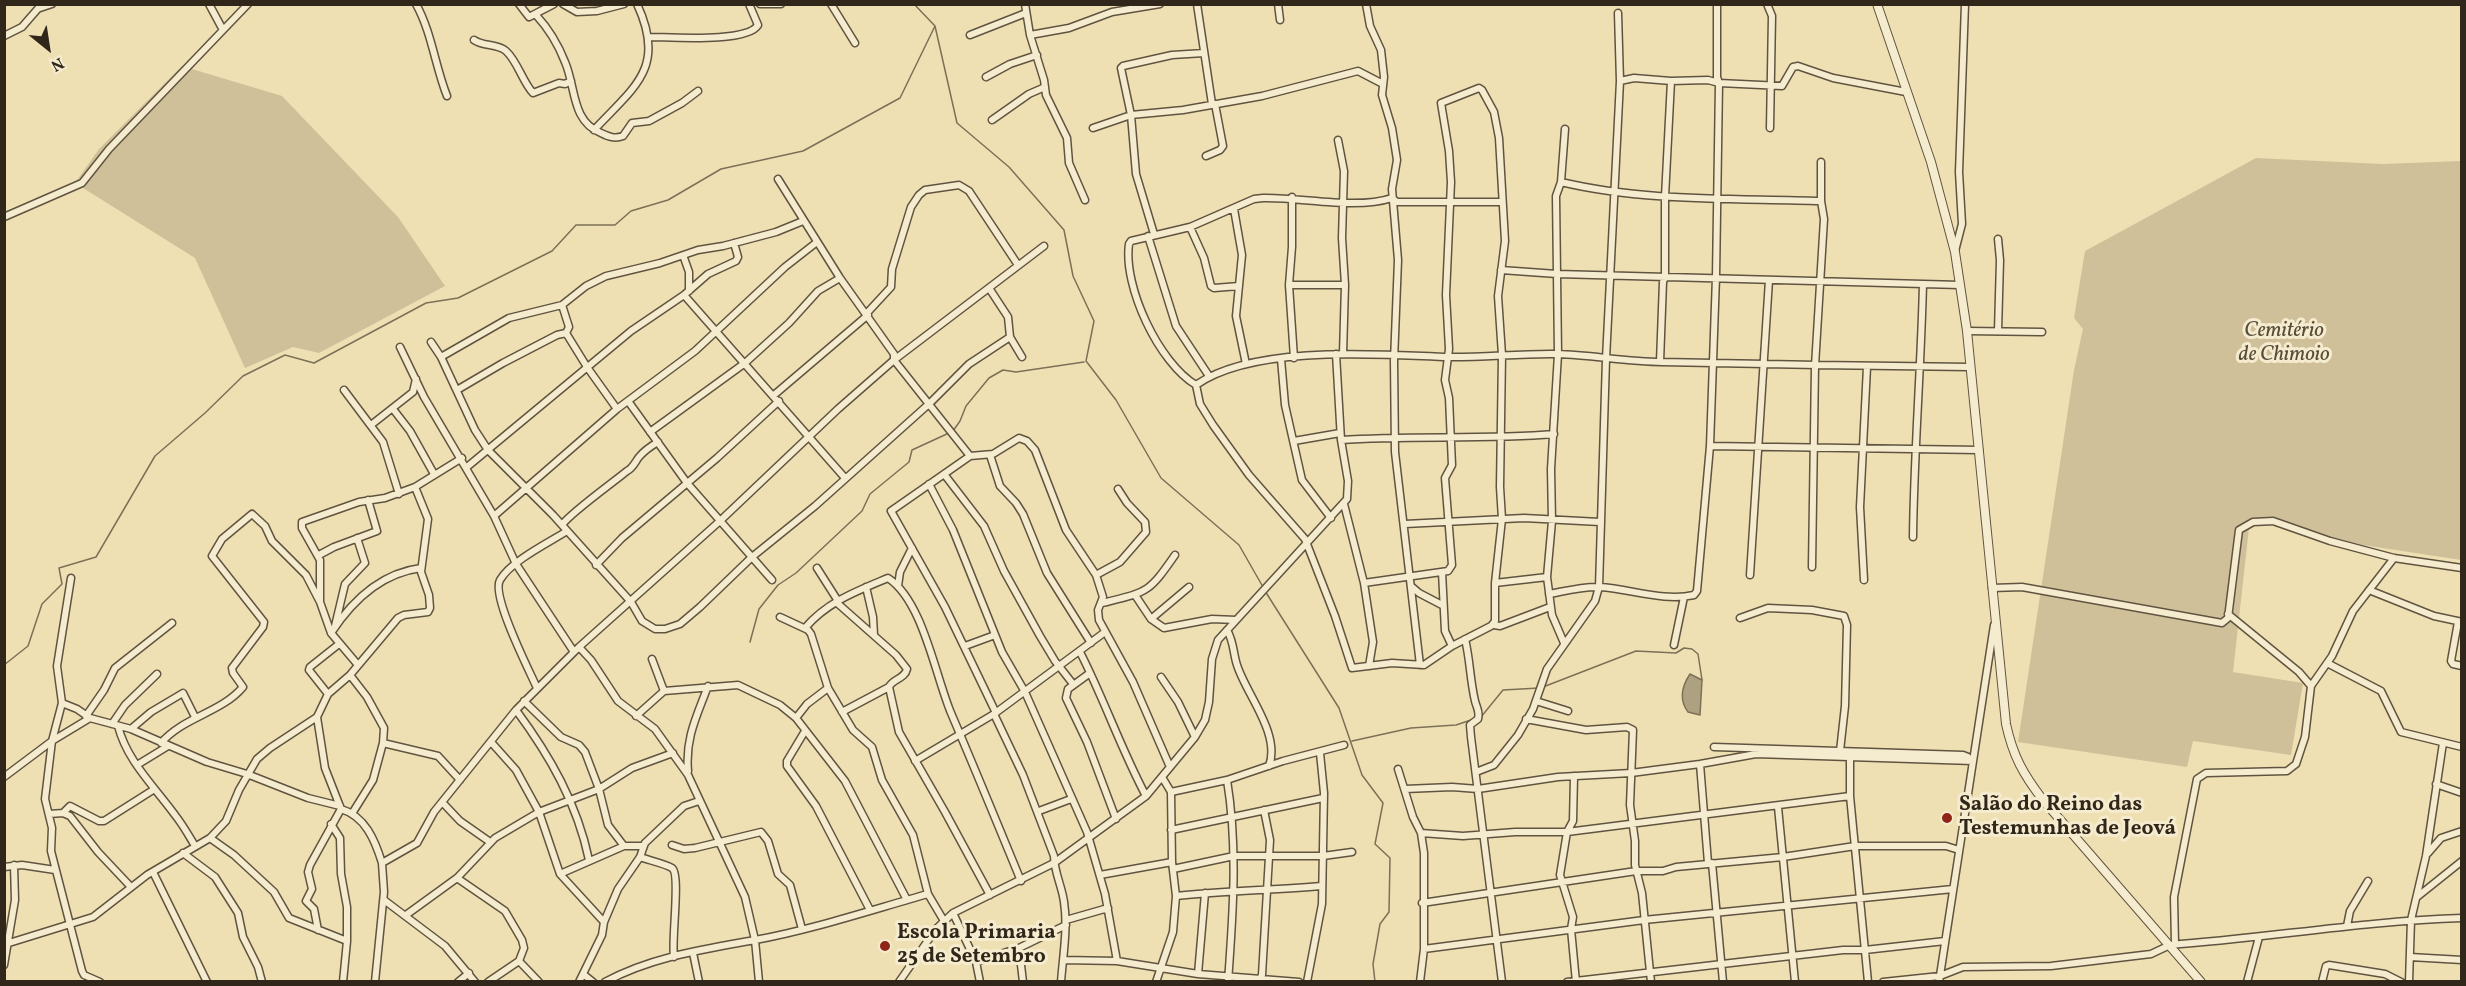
<!DOCTYPE html>
<meta charset="utf-8">
<style>
body{margin:0}
#map{position:relative;width:2466px;height:986px;overflow:hidden;background:#efe0b4;font-family:Vollkorn,serif}
canvas{display:block}
.frame{position:absolute;inset:0;border:6px solid #302619;pointer-events:none}
.north{position:absolute;left:18px;top:18px;width:60px;height:60px;-webkit-text-stroke:4px #f5ebce;paint-order:stroke;rotate:150deg;font-size:16px;font-weight:700;line-height:24px;text-align:center;color:#302619}
.north::after{content:'';display:block;margin:auto;width:21px;height:27px;background:#302619;clip-path:polygon(50% 0,100% 100%,50% 72%,0 100%)}
</style>
<div id="map">
<canvas width="2466" height="986"></canvas>
<div class="frame"></div>
<div class="north">N</div>
</div>
<script>
const ctx = document.querySelector('canvas').getContext('2d');
ctx.lineJoin = 'round';
function paint(path, color) { ctx.fillStyle = color; ctx.fill(path, 'evenodd'); }
function stroke(path, color, width, dash) { ctx.strokeStyle = color; ctx.lineWidth = width; ctx.lineCap = dash ? 'butt' : 'round'; ctx.setLineDash(dash || []); ctx.stroke(path); }
function label(font, color, halo, rows, align = 'center') {
  ctx.font = font + ' Vollkorn,serif'; ctx.lineWidth = 6; ctx.setLineDash([]); ctx.textBaseline = 'middle'; ctx.strokeStyle = halo; ctx.fillStyle = color; for (const [text, x, y, turn = 0] of rows) {
    ctx.save(); ctx.translate(x, y); ctx.rotate((+turn || 0) * Math.PI / 180); ctx.textAlign = isNaN(turn) ? turn : align; if (halo) ctx.strokeText(text, 0, 0); ctx.fillText(text, 0, 0); ctx.restore();
  }
}
const green = new Path2D(`
 M182 66 282 96 398 217 445 286 319 353 293 347 245 368 195 258 75 183 99 149Z
 M2256 158 2383 164 2461 161V560L2363 545 2250 519 2233 672 2303 683 2291 755 2193 741 2187 767 2018 742 2074 370 2083 329 2074 318 2085 251Z`);
const water = new Path2D(`
 M1690 674 1702 680 1700 715 1688 712C1679 700 1682 686 1690 674Z`);
const stream = new Path2D(`
 M914 4 935 26 957 123 1009 167 1064 230 1073 276 1094 321 1086 361 1116 400 1161 478 1239 545 1263 587
 M953 431 960 421 966 406 989 378 1003 370 1016 372 1084 362
 M1265 591 1339 708 1362 775 1383 803 1375 844 1390 858 1389 912 1380 924 1373 964 1375 982
 M750 642 759 609 778 585 796 573 862 511 870 494 909 462 912 450 949 433
 M4 665 28 646 42 604 62 584 59 568 96 557 155 456 205 413 243 376 285 355 314 363 426 303 458 298 552 251 576 225H615L631 211 668 200 721 169 803 151 900 98 935 26
 M1543 687 1636 651 1676 653 1684 648 1692 649 1698 654 1702 680
 M1481 717 1503 690 1539 688
 M1352 741 1411 728 1456 725 1471 720`);
const minor = new Path2D(`
 M209 4 223 30
 M416 4C432 33 435 66 447 96
 M519 4 529 17 554 4
 M563 4 577 12 597 11 624 4
 M760 4H781
 M831 4 855 43
 M1025 4 1030 35 1044 80 1046 95 1067 138 1069 163 1085 200
 M1197 4 1212 104
 M1278 4 1280 20
 M1366 4 1370 26 1381 50 1384 77 1382 95 1392 128 1397 160 1392 189 1398 260 1394 361 1395 452 1420 665
 M1767 4 1772 16 1770 128
 M40 8 52 4
 M536 15C549 29 558 44 565 62 576 87 571 121 601 133 609 137 615 139 623 136L632 123 649 121 682 103 698 91
 M970 35 1026 13
 M1030 35 1069 28 1112 12 1160 4
 M4 36 22 27 42 4
 M649 37C670 37 748 43 758 25L749 4
 M474 40C484 47 497 43 506 51 518 62 522 81 533 93L559 83 565 84 571 81
 M986 77 1010 64 1037 55
 M1620 81 1634 78 1671 81 1708 80 1719 83 1782 86 1793 67 1798 66 1833 78 1906 92
 M992 120 1029 94 1045 87
 M1093 128 1131 115 1183 110 1262 96 1358 71 1383 84
 M594 130C634 87 667 68 637 4
 M1338 140 1344 171 1342 238 1345 285 1343 354
 M1206 156 1220 150 1223 146 1215 104
 M778 179 840 278 894 354V360L1044 246
 M1561 182C1645 202 1734 198 1821 201
 M1292 197V247L1289 285 1294 358
 M1234 209 1242 255 1236 316 1246 364
 M4 217 82 183 109 149 248 4
 M1190 227 1204 258 1211 286 1214 288 1239 286
 M1154 234 1136 174 1131 115 1121 68 1123 66 1172 55 1204 53
 M1148 236 1176 326 1209 376
 M1998 239 2000 260 1998 331
 M1955 251 1962 224 1959 172 1965 4
 M683 255 689 272V291
 M1501 270 1557 274 1960 285
 M1289 285H1345
 M989 288 1008 317 1010 337 1022 357
 M684 295 845 478
 M562 305 569 327 566 333
 M867 313 891 287 892 269 911 207 919 195 925 190 959 185 969 191 1018 265
 M1967 331 2042 332
 M566 333 587 367 617 409
 M431 342 441 357 475 430 488 450 553 515 631 602 642 621 655 629H665L680 624 700 607 752 557 815 506 930 403 969 364 1010 337
 M400 347 424 397 494 516 516 564 574 652
 M441 357 509 318 562 305 586 286 606 276 660 263 698 250 723 246 776 232 803 221
 M1281 359 1285 405 1302 480 1331 518
 M1660 362 1663 282 1665 277V197L1671 81
 M1196 385C1252 345 1377 354 1444 357 1482 358 1520 353 1558 354 1592 355 1627 362 1662 362 1765 364 1867 366 1970 367
 M344 390 383 442 399 494
 M457 390 503 363 557 335 566 333
 M774 395 868 315
 M628 401 687 483 772 580
 M393 409 410 431 434 474
 M371 425 413 392 416 379
 M650 432 745 363 789 323 818 291 840 278
 M1341 440C1412 435 1483 440 1554 434
 M1294 441 1340 433
 M1710 446 1979 450
 M990 455 1000 486 1016 503 1023 514 1047 573 1091 643
 M970 456 891 511 945 607 996 713
 M467 467 631 331 684 295 708 274 736 261 738 257 734 243
 M944 474 984 526 1004 571 1040 636 1055 661 1073 684
 M929 484 953 530 1002 652 1025 692 1087 832 1105 894 1117 961
 M1344 504 1364 583 1373 642 1369 666
 M494 516 617 409 695 351 785 267 817 242
 M1405 524 1524 518 1600 522
 M562 525C569 514 615 481 627 471 633 468 635 462 639 457 644 451 651 446 658 442
 M1913 537C1914 452 1921 368 1923 284
 M319 555 334 547 377 531 368 500
 M596 565 622 538 717 458 779 401
 M1812 567 1815 366 1824 219 1821 201V162
 M817 568 838 601
 M1442 572 1445 631 1452 646
 M1096 575 1120 562 1146 532 1145 522 1127 503 1118 489
 M1750 575 1769 280
 M71 578 57 666 62 703 52 741 45 799 52 828 51 851 82 971 84 975 100 982
 M1864 580 1860 507 1867 367
 M1364 583 1448 571 1452 565 1445 478 1452 465 1449 398 1445 380 1449 349 1446 295 1451 182 1449 151 1441 103 1479 88 1482 90 1494 112 1499 138 1505 241 1498 296 1502 355 1500 487 1502 519 1495 583V621L1491 626 1452 646 1424 665 1392 663 1352 668 1335 616 1305 539 1249 475 1213 425 1200 404 1196 385C1159 363 1123 287 1129 244L1131 241 1190 227 1254 199 1263 198C1303 197 1355 210 1392 198L1397 202H1502
 M1495 583 1547 577
 M898 586 900 572 912 548
 M866 587 873 617 874 635
 M1412 587 1419 593 1442 605
 M1992 588 2022 587 2222 623 2228 618 2239 530 2253 522 2273 521 2330 541 2394 558 2462 568
 M2369 590 2434 616 2462 622
 M1549 594C1565 591 1584 586 1600 587 1631 589 1664 602 1694 595L1697 591 1710 446 1716 277 1719 83 1717 77V4
 M1135 595 1151 619 1164 628 1212 619 1236 620
 M320 601V560L302 528V522L359 502 385 498 415 487 462 458
 M836 602 896 655 907 669C905 679 892 679 889 687L842 712
 M1102 603C1147 592 1148 594 1175 555
 M2228 614 2299 672 2311 686
 M780 617 808 630 811 634 828 688 853 730 872 747 882 780 913 835 928 894 944 921
 M1740 618 1768 608 1812 610 1844 616 1847 625 1845 706 1840 751
 M1151 619 1189 587
 M2458 622 2451 661 2453 664 2462 666
 M1494 625 1500 626 1550 607
 M335 626 345 584 365 563 357 538
 M805 628C827 602 857 591 888 578 923 601 935 675 951 713 975 769 998 825 1021 881
 M1227 630C1234 642 1233 653 1237 665 1246 694 1281 734 1269 766
 M331 633C352 601 381 573 421 568
 M1465 639C1470 659 1470 680 1475 701 1477 709 1480 711 1478 719L1470 725 1471 737 1502 982
 M1564 643 1552 615 1547 577 1552 521 1551 469 1558 354 1556 196 1561 182 1565 129
 M1674 645 1684 597
 M965 646 995 635
 M579 647 591 660 618 701 655 729 688 775 745 897 755 940 759 982
 M1080 652C1104 699 1121 749 1146 796
 M652 659 664 691
 M2327 663 2381 691 2401 732 2462 747
 M1090 673 1068 689 1066 698 1087 742 1116 819
 M350 675 367 697 384 728 383 743 373 780 353 812
 M1161 677 1178 702 1195 737
 M889 687 899 732 945 812 990 895
 M537 688C529 670 491 596 500 580 511 561 548 543 567 531
 M328 694 309 670 310 667 339 644
 M524 701 561 737 579 745 585 752 599 789 608 825 624 846
 M1536 701 1568 711
 M62 703 77 709 90 718 131 729 207 762 247 774 308 798 340 806
 M516 710C550 756 577 803 589 860
 M994 714 1023 775 1054 856C1054 872 1062 886 1064 902 1068 928 1063 955 1061 982
 M86 716 104 690 115 668 172 623
 M636 716 664 691 738 685 780 705 796 718 845 781 907 900
 M796 718 807 704 828 688
 M1526 719 1586 730 1627 727 1633 730 1630 805 1635 841V865L1642 893 1651 982
 M112 724 125 705 157 674
 M118 726C127 761 154 786 175 815 183 825 189 836 195 846
 M131 729 151 712 183 693 195 717
 M805 731 787 761V766L816 806 870 910
 M491 742 516 770 539 812 560 874 604 922
 M161 743C183 717 221 713 243 687L233 673 232 668 263 627 264 622 212 556 222 539 252 514 265 526 272 541 306 575 320 602 331 633 358 665
 M383 743 438 756 460 780
 M1714 747 1963 755 1968 757 1969 761
 M1850 758V796L1868 982
 M915 761 994 714 1105 632
 M1700 764 1708 863
 M137 765 168 746
 M1398 769 1413 817 1421 833 1424 853V949L1420 982
 M688 771C685 738 697 716 708 686
 M1476 772 1494 765 1518 735 1533 709 1547 669 1595 601 1599 587 1606 359 1620 81 1618 13
 M1574 776 1573 821 1567 832 1560 875 1573 917 1571 929 1576 982
 M4 777 52 741 90 718
 M1227 780C1238 847 1233 914 1228 982
 M2436 784 2462 793
 M1405 789 1452 787 1478 789 1558 777 1631 773 1700 764 1756 754 1973 761
 M1171 792 1227 780 1283 761 1344 745
 M442 802 460 821 490 842
 M1778 807 1795 982
 M341 809 325 768 317 717 328 694 350 675 398 618 404 615 428 612 430 608 429 595 421 572 428 519 415 487
 M341 809C365 816 375 840 382 863
 M1039 811 1071 799
 M63 813 70 806 99 821H104L153 790
 M49 814 63 813 70 816 98 852 131 887
 M331 824 340 838 341 874 347 907V941L343 982
 M1171 830 1323 798
 M1421 833 1463 836 1515 832H1567L1850 796
 M210 838 234 855 274 892 289 918 347 941
 M672 845 684 849 695 848 761 832 768 841 778 874 790 885 802 929
 M183 853 215 877 238 913 243 937 258 967 262 982
 M2428 853 2441 838 2462 831
 M640 857C648 860 666 864 672 868 681 874 671 941 674 957
 M1712 863 1723 982
 M4 867 22 865 55 870
 M1173 869 1234 856H1323L1352 852
 M153 872 207 982
 M560 874 624 846H643
 M1100 875 1172 862
 M457 878 505 911 522 940 524 948 519 961 488 982
 M1176 896C1225 891 1273 890 1321 886
 M2417 897 2462 861
 M384 900 445 946 475 982
 M1422 903 1636 871H1663L1676 867 1783 857 1855 846H1946L1959 850
 M953 913 976 962 980 982
 M406 915 457 878 495 838 539 812 599 789 632 768 673 753
 M1066 920 1108 908
 M2347 926 2350 911 2368 881
 M318 930 314 909 306 901 312 889 308 872 310 865 341 809
 M9 943 93 917 147 875 210 838 226 821 239 790 257 759 270 748 317 717
 M2175 944 2174 897 2197 779 2206 773 2287 771 2296 764 2305 737 2311 686 2332 656 2353 611 2394 558
 M1019 948 1023 982
 M1424 949 1644 920 1953 889
 M693 953 699 982
 M2410 957 2462 960
 M1063 960 1117 961 1198 974 1299 982
 M519 961 539 982
 M976 962 1019 948 1066 925
 M4 965 15 900 14 865
 M583 974 593 982
 M1198 974 1205 893
 M375 982 384 892 382 863 417 843 434 812 516 710 579 647 721 520 838 409 894 360 970 456 993 454 1019 438 1027 441 1035 450 1066 530 1096 575 1103 597 1098 610 1099 620 1133 682 1170 767
 M458 982 469 973
 M579 982 602 935 604 922 618 889 640 857 645 843 684 806 699 801
 M605 982C651 957 705 949 755 940 814 929 871 910 928 894
 M899 982 936 929 953 913 1054 863 1146 796 1195 737 1205 720 1209 702 1212 659 1218 640 1347 499 1348 481 1341 440 1336 354
 M1156 982 1173 932 1176 896 1172 862 1171 792 1162 777
 M1259 982 1262 975 1270 840 1264 810
 M1307 982 1322 904 1324 793 1320 753
 M1567 982 1843 950H1865L1945 941
 M1883 982 1940 976 1963 967 2051 966 2151 954 2170 945C2267 938 2364 921 2462 918
 M1939 982 1994 625
 M2247 982 2259 937
 M2322 982 2326 966 2329 965 2385 974 2401 982
 M2409 982 2411 920 2426 856 2443 743`);
const tertiary = new Path2D(`
 M1877 4 1931 162 1955 252 1967 331 2006 724C2013 756 2023 774 2043 800L2201 982`);
const markers = [
 [1947,818,6,"#8f2418"],
 [885,946,6,"#8f2418"]
];
const parkNames = [
 ["Cemitério",2284,332],
 ["de Chimoio",2284,356]
];
const poiNames = [
 ["Salão do Reino das",1959,806],
 ["Testemunhas de Jeová",1959,830],
 ["Escola Primaria",897,934],
 ["25 de Setembro",897,958]
];
paint(green, '#cfc09a');
paint(water, '#aea17f');
stroke(water, '#7c7056', 1.5);
stroke(stream, '#7c7056', 1.5);
stroke(minor, '#605440', 9);
stroke(tertiary, '#605440', 10);
stroke(minor, '#f5ebce', 6);
stroke(tertiary, '#f5ebce', 8);
for (const [x, y, r, color] of markers) { const dot = new Path2D(); dot.arc(x, y, r, 0, 2 * Math.PI); ctx.fillStyle = color; ctx.fill(dot); stroke(dot, '#f5ebce', 2); }
label('italic 21px', '#584c39', '#f5ebce', parkNames);
label('bold 21px', '#302619', '#f5ebce', poiNames, 'left');
</script>
